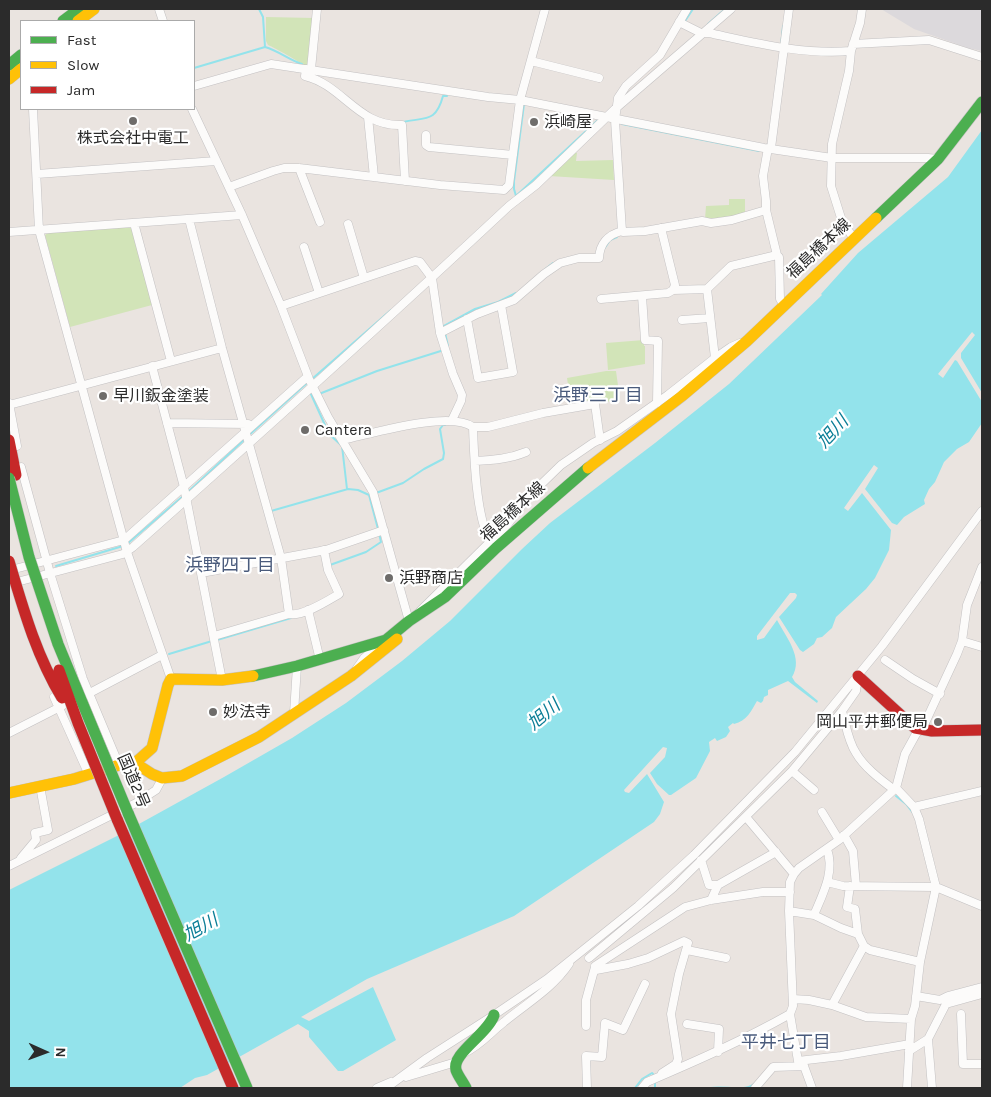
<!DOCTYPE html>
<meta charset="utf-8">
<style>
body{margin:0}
#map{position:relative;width:991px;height:1097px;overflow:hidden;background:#eae4e0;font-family:Karla,sans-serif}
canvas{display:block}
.frame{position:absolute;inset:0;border:10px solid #2b2b2b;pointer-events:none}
.legend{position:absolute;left:20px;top:20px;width:175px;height:90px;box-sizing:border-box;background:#fff;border:1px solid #aaa;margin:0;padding:6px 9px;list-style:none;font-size:15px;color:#2b2b2b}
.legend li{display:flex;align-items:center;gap:10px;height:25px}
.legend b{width:25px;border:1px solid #aaa}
.north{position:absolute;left:20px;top:1027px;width:50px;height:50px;-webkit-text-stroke:4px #fff;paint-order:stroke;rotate:92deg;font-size:14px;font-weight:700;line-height:20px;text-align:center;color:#2b2b2b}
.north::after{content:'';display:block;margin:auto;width:18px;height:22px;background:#2b2b2b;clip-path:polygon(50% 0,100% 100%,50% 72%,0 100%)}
</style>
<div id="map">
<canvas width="991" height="1097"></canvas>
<div class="frame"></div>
<ul class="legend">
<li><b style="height:6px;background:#4caf50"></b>Fast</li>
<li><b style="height:6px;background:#ffc107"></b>Slow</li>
<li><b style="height:6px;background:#c62828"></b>Jam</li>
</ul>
<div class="north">N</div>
</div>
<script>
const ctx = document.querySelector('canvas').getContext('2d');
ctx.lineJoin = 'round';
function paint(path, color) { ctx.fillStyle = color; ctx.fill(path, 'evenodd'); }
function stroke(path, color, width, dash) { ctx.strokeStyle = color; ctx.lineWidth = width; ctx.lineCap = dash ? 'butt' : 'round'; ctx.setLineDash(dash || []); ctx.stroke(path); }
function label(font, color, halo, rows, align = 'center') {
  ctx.font = font + ' Karla,"Noto Sans JP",sans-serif'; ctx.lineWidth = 4.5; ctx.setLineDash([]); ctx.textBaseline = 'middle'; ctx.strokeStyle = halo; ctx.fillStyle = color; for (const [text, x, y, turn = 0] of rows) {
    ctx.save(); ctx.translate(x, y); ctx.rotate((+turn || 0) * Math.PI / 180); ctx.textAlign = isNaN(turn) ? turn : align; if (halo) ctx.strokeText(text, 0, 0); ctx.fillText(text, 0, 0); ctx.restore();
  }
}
const industrial = new Path2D(`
 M881 9H982V51L968 48 914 29Z`);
const green = new Path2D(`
 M266 17 314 18 308 66H304C301 62 275 48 268 45L266 41Z
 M574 152 577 153 576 161 613 160 614 180 549 176Z
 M729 199H745V213L730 217 705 219 706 206 729 205Z
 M128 226 133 230 152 305 70 327 45 235 48 233Z
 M644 340V346H645V364L608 370 606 343Z
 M606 371H616L620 400 575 406 569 391 567 378Z`);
const water = new Path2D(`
 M982 130V393L961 358V353L975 335 972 332 938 374 943 378 955 360 957 361 982 402V423L969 442 957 449 944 462 935 482 929 489 924 500 925 504 904 517 897 525 892 523 865 489 878 468 874 465 844 508 848 511 862 493 891 530 889 550 875 578 866 589 836 617 832 628 822 637 817 638 814 644 803 652 800 650 779 617 796 598 797 595 795 593H790L757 636V640L764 638 777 620C786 637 804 658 792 677L795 682 818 701 817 703 788 681 768 690V695L764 697 763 701 761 703 757 701C751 711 747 721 734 724L733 723 728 727 730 731 726 737 717 741 715 738 709 742 710 751 696 778 671 795H669L657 784 650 773 665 757 667 748 663 747 624 790 625 792 629 793 647 774 664 802 660 814 654 822 514 916 367 979 301 1017 309 1021 373 987 396 1040 343 1071H338L309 1037V1031L298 1024 207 1075 195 1078 180 1088H9V890L119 835 224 777 292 738 346 703 402 661 450 621 522 549 550 523 655 443 729 384 822 295 821 294 858 253 948 177Z`);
const stream = new Path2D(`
 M259 9 263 17 265 47
 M685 21 693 9
 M708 24 725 9
 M781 46 783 26
 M194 68 265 47C279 51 289 60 302 64V67
 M403 122C427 117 436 122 443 96H447
 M622 124 759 151
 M516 196 599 119
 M516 196 514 189V181L524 104
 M604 249 610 240 617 237
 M543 271 553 263
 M444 329V326L475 309 498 302 516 293
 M445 333 448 346
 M312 379 391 310
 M310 392 329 434 342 446 347 489
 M319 394 377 371 444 350
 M248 436 308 382
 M188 492 245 439
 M376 493 403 483 424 469 443 459 444 453 440 429 443 425H445
 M271 511 348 489 358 490 369 495 378 529
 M127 544 182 497
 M330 565 366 552 381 542 379 533
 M56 566 123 546
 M217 640 291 618
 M169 654 212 641
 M896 796 906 804 913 813
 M635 1088 642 1079 652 1073 654 1075
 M655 1088V1082
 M711 1088C724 1085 743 1093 754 1084`);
const street = new Path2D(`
 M159 9 163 21
 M679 22 701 33H709C756 43 803 55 851 51
 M853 44 929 40 982 57
 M531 61 599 78
 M306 69 305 76C343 85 358 127 402 125L405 181
 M311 69 317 9
 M194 86 271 64 488 97 520 100 764 148 832 158H928L938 159
 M33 109 39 230 127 552 171 679
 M192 109 242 215 281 306 309 379 328 417 373 492 409 621
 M368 117 374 177
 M426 135V145L429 147 513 155
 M768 148 763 176 766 201V210L777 255 779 257 780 299 784 305
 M771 148 789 9
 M299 168 320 222
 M37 174 216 161
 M229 187 273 171 284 168H299L440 185 504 190 509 185 520 100 545 9
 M189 219 222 348 281 558 289 614 214 636
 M134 223 171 361
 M348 224 364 278
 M622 231 615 120 618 98 626 86 660 55 687 9
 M9 232 242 215
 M854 239 842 221 831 186 832 144 849 71 851 51 860 23 862 9
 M304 247 319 293
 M707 289 715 358
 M673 290 707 289 731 266 777 255
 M642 296 645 340 658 341 657 403
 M601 299 668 293 673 290 675 285 661 228
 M281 306 415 261 420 262 432 278 440 333 453 374 462 395 461 401 452 420
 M467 319 478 378 513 372 501 305
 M682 320 710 318
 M440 333 477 314 514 300 544 274 560 263 579 258H599C600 243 607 235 622 231L623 232 645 231 702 221 711 223 732 220 766 210
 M152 366 184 487 222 680
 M9 403 17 446
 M9 405 222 348
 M167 423 248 424
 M473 427H488L543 413 595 404 600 440
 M342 440C371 434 449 410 473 427 474 456 476 517 490 541
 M475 461C493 460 509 459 526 452
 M21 467 50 573 83 679 119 765
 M11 570 124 540 307 377
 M201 573 326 550 384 530
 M13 583 123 554 133 547C259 435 385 322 509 206L536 185 615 109 731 9
 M308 610 320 660
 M420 611 507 525 528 497 561 465 593 443 617 431 668 395 715 358 731 347 740 343
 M289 614C302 617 327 601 339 594L328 570 324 550
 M962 641 982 647
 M885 660 913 679 940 694
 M357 668 364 658 382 643
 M84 696 162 655
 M54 697 89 775
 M842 711C846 725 848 741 856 753 864 767 880 779 893 789
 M294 713 297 666
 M9 733 62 706
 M792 771 814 790
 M896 788 914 807 919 819 936 887 920 962 915 1006 911 1019 907 1088
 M914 807 982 791
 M822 812 839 840
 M746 817 794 874
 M844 835 853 851 856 886
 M21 858 36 840 35 833 48 830 40 786
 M701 860 709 885H718
 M9 866 136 803 156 790 162 779
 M827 882 843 886 936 887 982 906
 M850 886 847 907 855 909 858 934
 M711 900 718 885 776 852
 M789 911 814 915 841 928 858 934 864 946 870 950 920 962
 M814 915C823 893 835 872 827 849
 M687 950 726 958
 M589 958 673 888 792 771 842 711 856 691 858 676
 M595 966 685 907 711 900 763 892H790
 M596 970 628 964 648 958 684 941 688 943 679 974 671 1014 678 1059 676 1064 662 1073 661 1075
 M916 996 940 1000 948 996 982 987
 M793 999 809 1000 832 1005 866 1017 911 1019
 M832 1005 864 946
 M961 1014 963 1064H982
 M687 1024 719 1029 718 1052
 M586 1026V1000L595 967
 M928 1039 932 1088
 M909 1051 928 1039 946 1004 982 994
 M464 1053C480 1046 491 1032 504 1022 527 1003 552 989 569 964
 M798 1061 841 1056 910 1044
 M406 1077 456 1062
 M377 1088 391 1082
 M386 1088 427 1058 494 1015 547 979 638 906 694 855 795 752 882 646 982 511
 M587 1088 586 1056 602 1057 605 1023 623 1030 645 984
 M642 1088 647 1082C696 1061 744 1040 790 1014
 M755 1088 773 1067 804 1066
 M812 1088 804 1066 798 1061 790 1014 793 1006 789 911 790 882 794 874 799 868 839 840 896 788 905 754 916 734 924 725 957 654 962 641 967 605 982 567`);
const fast = new Path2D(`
 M63 21 79 9
 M9 65 21 55
 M876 218 938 159 982 102
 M253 676 297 666 386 640 409 621 445 597 496 548 588 468
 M128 813 247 1088
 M466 1088C463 1082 458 1076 456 1070 451 1054 488 1034 494 1015`);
const slow = new Path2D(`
 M78 21 94 9
 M9 79 21 69
 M588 468 682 396 747 341 876 218
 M135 763 152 774 162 778 182 776 259 737 351 676 397 639
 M9 793 74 779 119 765 135 763 152 748 168 685 171 679 222 680 253 676`);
const jam = new Path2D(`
 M9 440 16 475
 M858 676 915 728 932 731 982 730
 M117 819 233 1088`);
const fastBridge = new Path2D(`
 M9 478 29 557 58 644 128 813`);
const jamBridge = new Path2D(`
 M9 561C23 608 36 655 62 698
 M59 670 78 723 117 819`);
const markers = [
 [133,121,5,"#6e6c6a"],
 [534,122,5,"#6e6c6a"],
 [103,396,5,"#6e6c6a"],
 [305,430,5,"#6e6c6a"],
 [389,578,5,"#6e6c6a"],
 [213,712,5,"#6e6c6a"],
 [938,722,5,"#6e6c6a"]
];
const poiNames = [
 ["浜崎屋",544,122],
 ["株式会社中電工",133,138,"center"],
 ["早川鈑金塗装",113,396],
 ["Cantera",315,430],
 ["浜野商店",399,578],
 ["妙法寺",223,712],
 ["岡山平井郵便局",928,722,"right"]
];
const streetNames = [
 ["福島橋本線",819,249,-43],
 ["福島橋本線",513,512,-42],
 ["国道2号",133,781,67]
];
const neighbourhoodNames = [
 ["浜野三丁目",598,396],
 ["浜野四丁目",230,566],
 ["平井七丁目",786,1043]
];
const waterNames = [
 ["旭川",833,432,-47],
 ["旭川",544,715,-40],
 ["旭川",201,928,-29]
];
paint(industrial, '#dcd9dc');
paint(green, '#d2e4b8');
paint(water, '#93e3eb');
stroke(stream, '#93e3eb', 2);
stroke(street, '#c3c1c2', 9);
stroke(fast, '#c3c1c2', 12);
stroke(slow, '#c3c1c2', 12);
stroke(jam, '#c3c1c2', 12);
stroke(street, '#fcfbfa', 8);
stroke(fast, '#4caf50', 11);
stroke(slow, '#ffc107', 11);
stroke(jam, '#c62828', 11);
stroke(fastBridge, '#c5c3c1', 12, []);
stroke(jamBridge, '#c5c3c1', 12, []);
stroke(fastBridge, '#4caf50', 11);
stroke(jamBridge, '#c62828', 11);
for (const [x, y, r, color] of markers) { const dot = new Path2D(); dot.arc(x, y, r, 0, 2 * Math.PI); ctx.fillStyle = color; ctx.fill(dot); stroke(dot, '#fff', 2); }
label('16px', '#2b2b2b', '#fff', poiNames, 'left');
label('16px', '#2b2b2b', '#fff', streetNames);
label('18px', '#4a5b7c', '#fff', neighbourhoodNames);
label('italic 18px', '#0b7e97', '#fff', waterNames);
</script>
